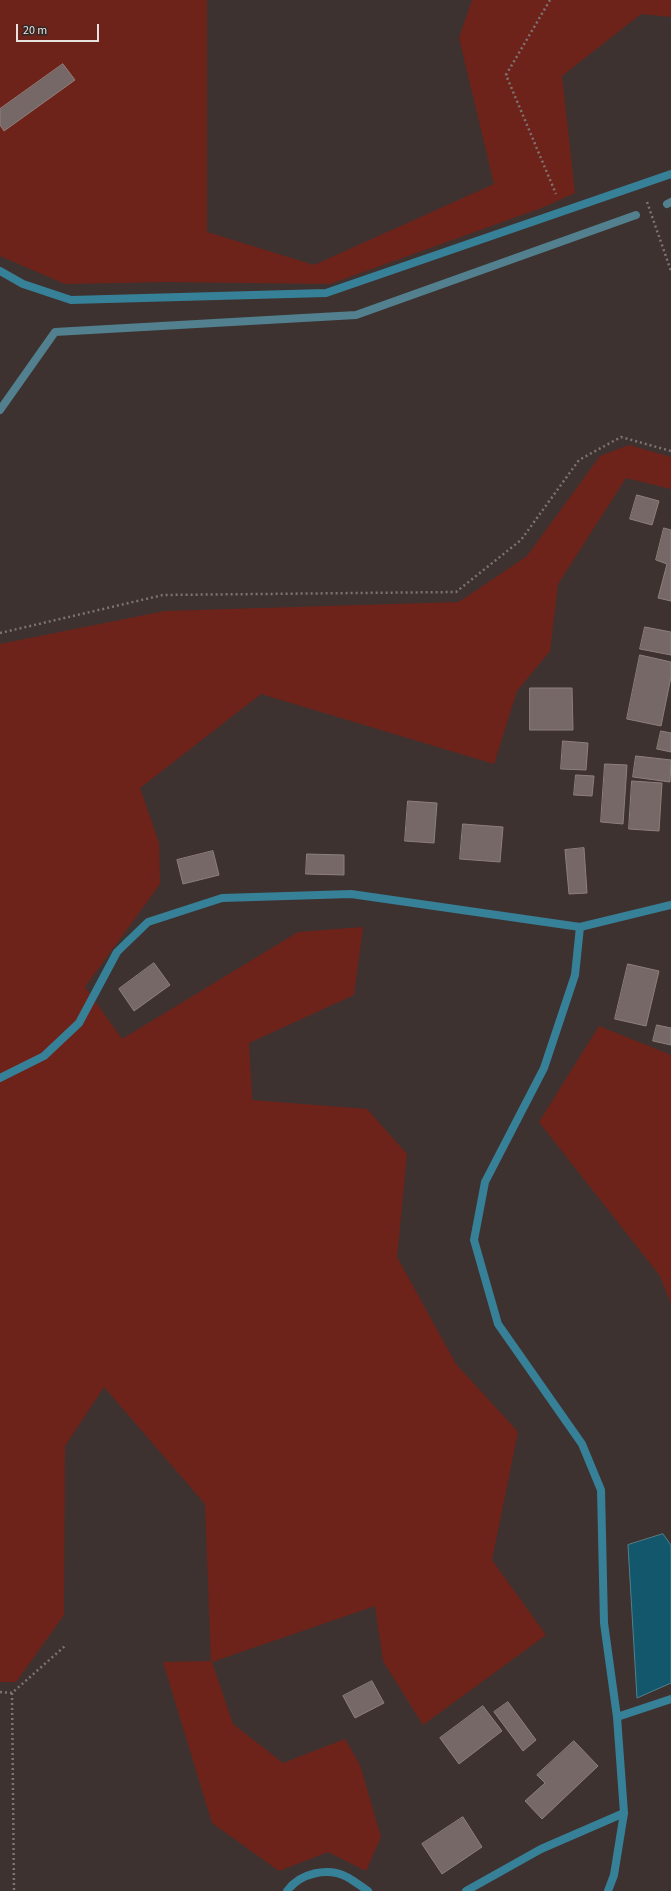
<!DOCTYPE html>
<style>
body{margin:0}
#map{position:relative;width:671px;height:1891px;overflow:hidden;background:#3e3230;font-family:"Source Sans 3",sans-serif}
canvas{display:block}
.scale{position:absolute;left:16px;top:24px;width:83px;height:18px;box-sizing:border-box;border:2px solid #e9e1e0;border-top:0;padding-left:5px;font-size:12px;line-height:14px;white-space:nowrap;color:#e9e1e0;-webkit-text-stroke:3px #342826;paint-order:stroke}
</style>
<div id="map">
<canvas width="671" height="1891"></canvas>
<div class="scale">20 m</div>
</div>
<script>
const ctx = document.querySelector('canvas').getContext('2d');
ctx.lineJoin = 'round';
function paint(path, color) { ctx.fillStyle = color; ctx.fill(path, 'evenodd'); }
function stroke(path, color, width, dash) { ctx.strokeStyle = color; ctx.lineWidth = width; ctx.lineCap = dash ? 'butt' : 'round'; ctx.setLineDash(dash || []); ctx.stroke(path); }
const green = new Path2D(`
 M0 0H207V232L314 265 494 184 459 38 472 0H671V17L641 14 562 76 575 193 544 207 330 284 165 282 65 284 0 256Z
 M629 445 671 457V489L626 478 558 584 550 651 517 691 494 764 261 694 140 788 159 843 160 884 85 987 122 1039 298 932 363 927 354 995 249 1043 252 1100 367 1109 407 1154 397 1257 456 1364 518 1432 492 1560 546 1635 423 1725 383 1661 375 1606 212 1662 233 1724 283 1763 345 1739 360 1765 381 1837 366 1871 328 1852 279 1871 212 1823 163 1662 211 1661 205 1504 104 1387 65 1446 64 1615 16 1682H0V644L165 611 459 602 527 556 600 456Z
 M599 1026 671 1055V1304L660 1276 539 1122Z`);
const water = new Path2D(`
 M663 1534 671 1545V1683L637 1698 628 1545Z`);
const stream = new Path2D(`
 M667 204 671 202
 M0 410 55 332 356 315 636 215`);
const building = new Path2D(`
 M63 64 75 80 4 131 0 125V109Z
 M637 495 659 501 652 525 630 519Z
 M664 528 671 530V601L658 598 667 564 656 560Z
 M645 627 671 632V655L640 649Z
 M640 655 671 662V677L661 726 627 719Z
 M530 688H572L573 730H530Z
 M661 731 671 733V752L657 749Z
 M563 741 588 743 586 770 561 769Z
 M636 756 671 760 670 782 633 777Z
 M605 764 627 765 623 824 601 822Z
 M576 775 594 776 592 796 574 795Z
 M632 781 662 783 659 831 629 829Z
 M408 801 437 803 434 843 405 841Z
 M463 824 503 827 500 862 460 859Z
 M584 848 587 893 569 894 565 850Z
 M213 851 219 875 183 884 177 860Z
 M307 854 344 855V875L306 874Z
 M154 963 170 985 134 1011 119 989Z
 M628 964 659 971 646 1026 615 1019Z
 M657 1025 671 1028V1045L653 1041Z
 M372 1681 384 1703 355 1718 343 1696Z
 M508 1702 536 1740 523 1751 494 1712Z
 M483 1706 502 1731 459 1764 440 1738Z
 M574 1741 598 1766 542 1819 525 1801 545 1783 537 1775Z
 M463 1817 482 1847 442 1874 422 1844Z`);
const path = new Path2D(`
 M550 0 506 75 556 194
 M647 202 671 271
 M0 633 163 595 456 592 521 540 579 460 621 437 671 451
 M0 1692 12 1693 65 1646
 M12 1693 14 1891`);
const street = new Path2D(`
 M0 271 23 284 71 300 326 293 671 174
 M580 927 575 975 544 1068 485 1182 474 1240 498 1324 582 1444 601 1490 604 1623 617 1717 624 1813 614 1875 608 1891
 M0 1078 44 1056 79 1023 117 952 148 922 222 898 351 894 580 927 671 905
 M617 1717 671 1699
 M287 1891C300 1873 327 1867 347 1877 354 1881 361 1886 368 1891
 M466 1891 541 1849 624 1813`);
paint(green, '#6e231a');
paint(water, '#12576b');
stroke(water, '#52808e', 1);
stroke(stream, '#52808e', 8);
paint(building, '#766866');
stroke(building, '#8d7f7c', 1);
stroke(path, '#7e7372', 2.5, [2, 3]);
stroke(street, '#378198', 8);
</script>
